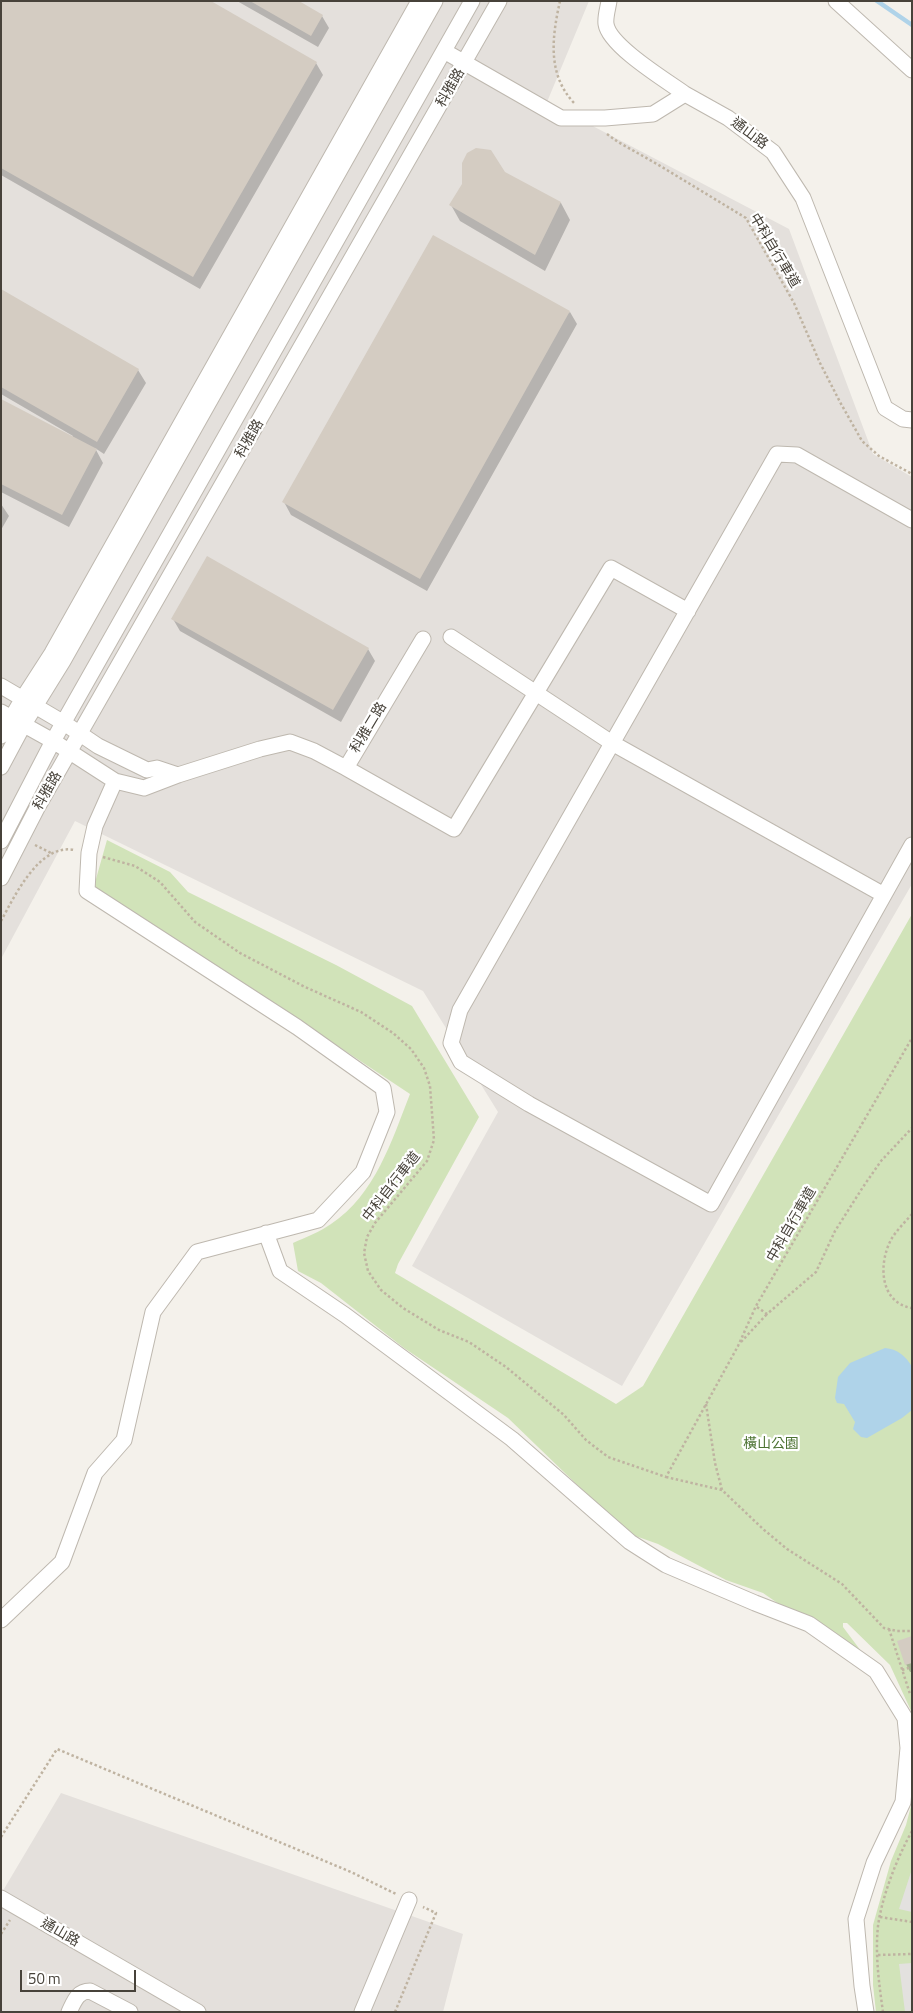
<!DOCTYPE html>
<meta charset="utf-8">
<style>
body{margin:0}
#map{position:relative;width:913px;height:2013px;overflow:hidden;background:#f4f1eb;font-family:"Titillium Web",sans-serif}
canvas{display:block}
.frame{position:absolute;inset:0;border:2px solid #47423a;pointer-events:none}
.scale{position:absolute;left:20px;top:1970px;width:116px;height:22px;box-sizing:border-box;border:2px solid #47423a;border-top:0;padding-left:6px;font-size:15px;line-height:18px;white-space:nowrap;color:#47423a;-webkit-text-stroke:4px #fff;paint-order:stroke}
</style>
<div id="map">
<canvas width="913" height="2013"></canvas>
<div class="frame"></div>
<div class="scale">50 m</div>
</div>
<script>
const ctx = document.querySelector('canvas').getContext('2d');
ctx.lineJoin = 'round';
function paint(path, color) { ctx.fillStyle = color; ctx.fill(path, 'evenodd'); }
function stroke(path, color, width, dash) { ctx.strokeStyle = color; ctx.lineWidth = width; ctx.lineCap = dash ? 'butt' : 'round'; ctx.setLineDash(dash || []); ctx.stroke(path); }
function label(font, color, halo, rows, align = 'center') {
  ctx.font = font + ' "Titillium Web","Noto Sans TC",sans-serif'; ctx.lineWidth = 4.5; ctx.setLineDash([]); ctx.textBaseline = 'middle'; ctx.strokeStyle = halo; ctx.fillStyle = color; for (const [text, x, y, turn = 0] of rows) {
    ctx.save(); ctx.translate(x, y); ctx.rotate((+turn || 0) * Math.PI / 180); ctx.textAlign = isNaN(turn) ? turn : align; if (halo) ctx.strokeText(text, 0, 0); ctx.fillText(text, 0, 0); ctx.restore();
  }
}
const industrial = new Path2D(`
 M1 1H589L547 102 789 229 873 454 912 477V884L622 1386 412 1266 498 1112 423 991 75 821 1 959Z
 M61 1793 463 1934 443 2012H1V1894Z`);
const green = new Path2D(`
 M107 840 170 872 188 892 336 965 412 1006 479 1117 398 1264 395 1273 616 1404 643 1386 912 914V1713L890 1665 847 1623H843V1627L876 1671 763 1593 726 1580 658 1544 627 1533 508 1418 404 1348 321 1283 298 1271 293 1243C306 1237 320 1232 331 1224 375 1195 392 1140 410 1094L249 987 102 900 94 886Z
 M912 1802V2012H876L873 1985V1925L891 1861 906 1825Z`);
const parking = new Path2D(`
 M912 1869V1912L899 1909Z
 M912 1963V2012H905L899 1964Z`);
const water = new Path2D(`
 M885 1348C897 1349 906 1356 912 1367V1410L902 1418 867 1438 861 1437 853 1429 855 1422 844 1404 837 1403 835 1398 838 1377 850 1363Z`);
const shadow = new Path2D(`
 M1 1 316 63 323 75 200 289 1 175Z
 M237 1H296L322 16 329 28 318 47Z
 M504 173 561 203 570 220 545 271 460 221 451 205Z
 M1 290 138 370 146 383 104 454 95 448 103 463 69 527 1 492V401L72 438 73 436 1 394Z
 M570 312 577 324 427 591 291 515 284 502Z
 M1 504 9 516 1 530Z
 M173 619 368 649 375 661 341 722 180 631Z
 M912 1638V1672H910L906 1664Z`);
const stream = new Path2D(`
 M877 1 912 25`);
const building = new Path2D(`
 M1 1H211L317 62 193 277 1 168Z
 M250 1H299L323 15 311 36Z
 M476 148 491 150 505 172 561 202 535 255 449 205 462 184V163L467 153Z
 M433 235 570 311 420 579 282 502Z
 M1 289 139 369 97 442 1 387Z
 M1 399 97 449 62 515 1 484Z
 M207 556 369 648 333 710 171 619Z
 M912 1636V1663L905 1665 897 1641Z`);
const path = new Path2D(`
 M560 1C552 37 547 74 574 103
 M607 134 618 142 657 164 746 218 794 303 820 363 840 402 862 441 879 456 912 474
 M35 845 51 853
 M103 857 135 866 160 882 195 922 240 953 305 987 361 1012 393 1033 411 1049 424 1068 430 1086 434 1140 427 1161 375 1223 367 1237 364 1253 368 1271 381 1290 403 1308 439 1330 469 1342 506 1367 564 1415 586 1440 608 1457 666 1477 738 1346 756 1306 912 1038
 M1 921C15 895 40 843 74 850
 M912 1214C905 1222 897 1230 892 1238 878 1262 879 1303 912 1308
 M757 1307 767 1314 816 1272 835 1231 863 1187 881 1161 912 1128
 M741 1342 767 1314
 M706 1404 715 1463 722 1490
 M666 1477 722 1490 763 1529 787 1549 842 1584 884 1628 897 1631H912
 M889 1629 910 1694
 M902 1670 912 1667
 M1 1837 57 1749 351 1872 396 1894
 M880 1917 912 1922
 M1 1934 10 1920
 M878 1955 912 1954
 M395 2012 436 1913 423 1907
 M883 2012C879 1984 875 1954 878 1926 882 1896 897 1858 912 1831`);
const minor = new Path2D(`
 M609 1C608 8 605 17 606 24 609 46 667 81 685 94
 M836 1 912 70
 M444 51 561 118H605L653 114 685 94 728 118 773 152 803 198 885 408 903 419 912 420
 M912 520 797 455 777 454 460 1010 451 1043 461 1062 529 1104 711 1204 912 845
 M451 637 612 743 884 895
 M1 686 64 723 98 746 147 770 157 768 178 775
 M1 712 53 741 115 781 144 788 178 775 260 749 290 742 314 751 346 768 423 639
 M1 736 23 698 52 653 419 1
 M1 767 24 724 63 661 435 1
 M346 768 454 829 611 568 688 611
 M1 841 53 741 472 1
 M1 878 37 808 499 1
 M266 1233 280 1271 345 1315 512 1439 630 1542 666 1565 755 1603 809 1624 876 1671 905 1718 908 1748 903 1802 874 1863 856 1919 862 1986 866 2012
 M1 1620 62 1562 95 1473 124 1440 153 1312 197 1252 318 1220 363 1172 387 1112 383 1088 297 1027 87 891 89 853 95 826 115 781
 M1 1898 198 2012
 M69 2012C74 2002 77 1991 90 1991L130 2012
 M362 2012 409 1900`);
const streetNames = [
 ["科雅路",451,88,-60],
 ["通山路",749,134,37],
 ["中科自行車道",774,251,59],
 ["科雅路",250,439,-60],
 ["科雅二路",369,728,-59],
 ["科雅路",48,791,-60],
 ["中科自行車道",392,1187,-52],
 ["中科自行車道",792,1225,-60],
 ["通山路",60,1933,30]
];
const parkNames = [
 ["橫山公園",771,1445]
];
paint(industrial, '#e4e0dc');
paint(green, '#d1e3b9');
paint(parking, '#e3e1df');
paint(water, '#afd3e9');
paint(shadow, '#0003');
stroke(stream, '#afd3e9', 4.5);
paint(building, '#d4ccc2');
stroke(minor, '#beb8af', 17);
stroke(path, '#bfb3a1', 2.5, [2.5, 2.5]);
stroke(minor, '#fff', 15);
label('14px', '#47423a', '#fff', streetNames);
label('14px', '#4d7333', '#fff', parkNames);
</script>
